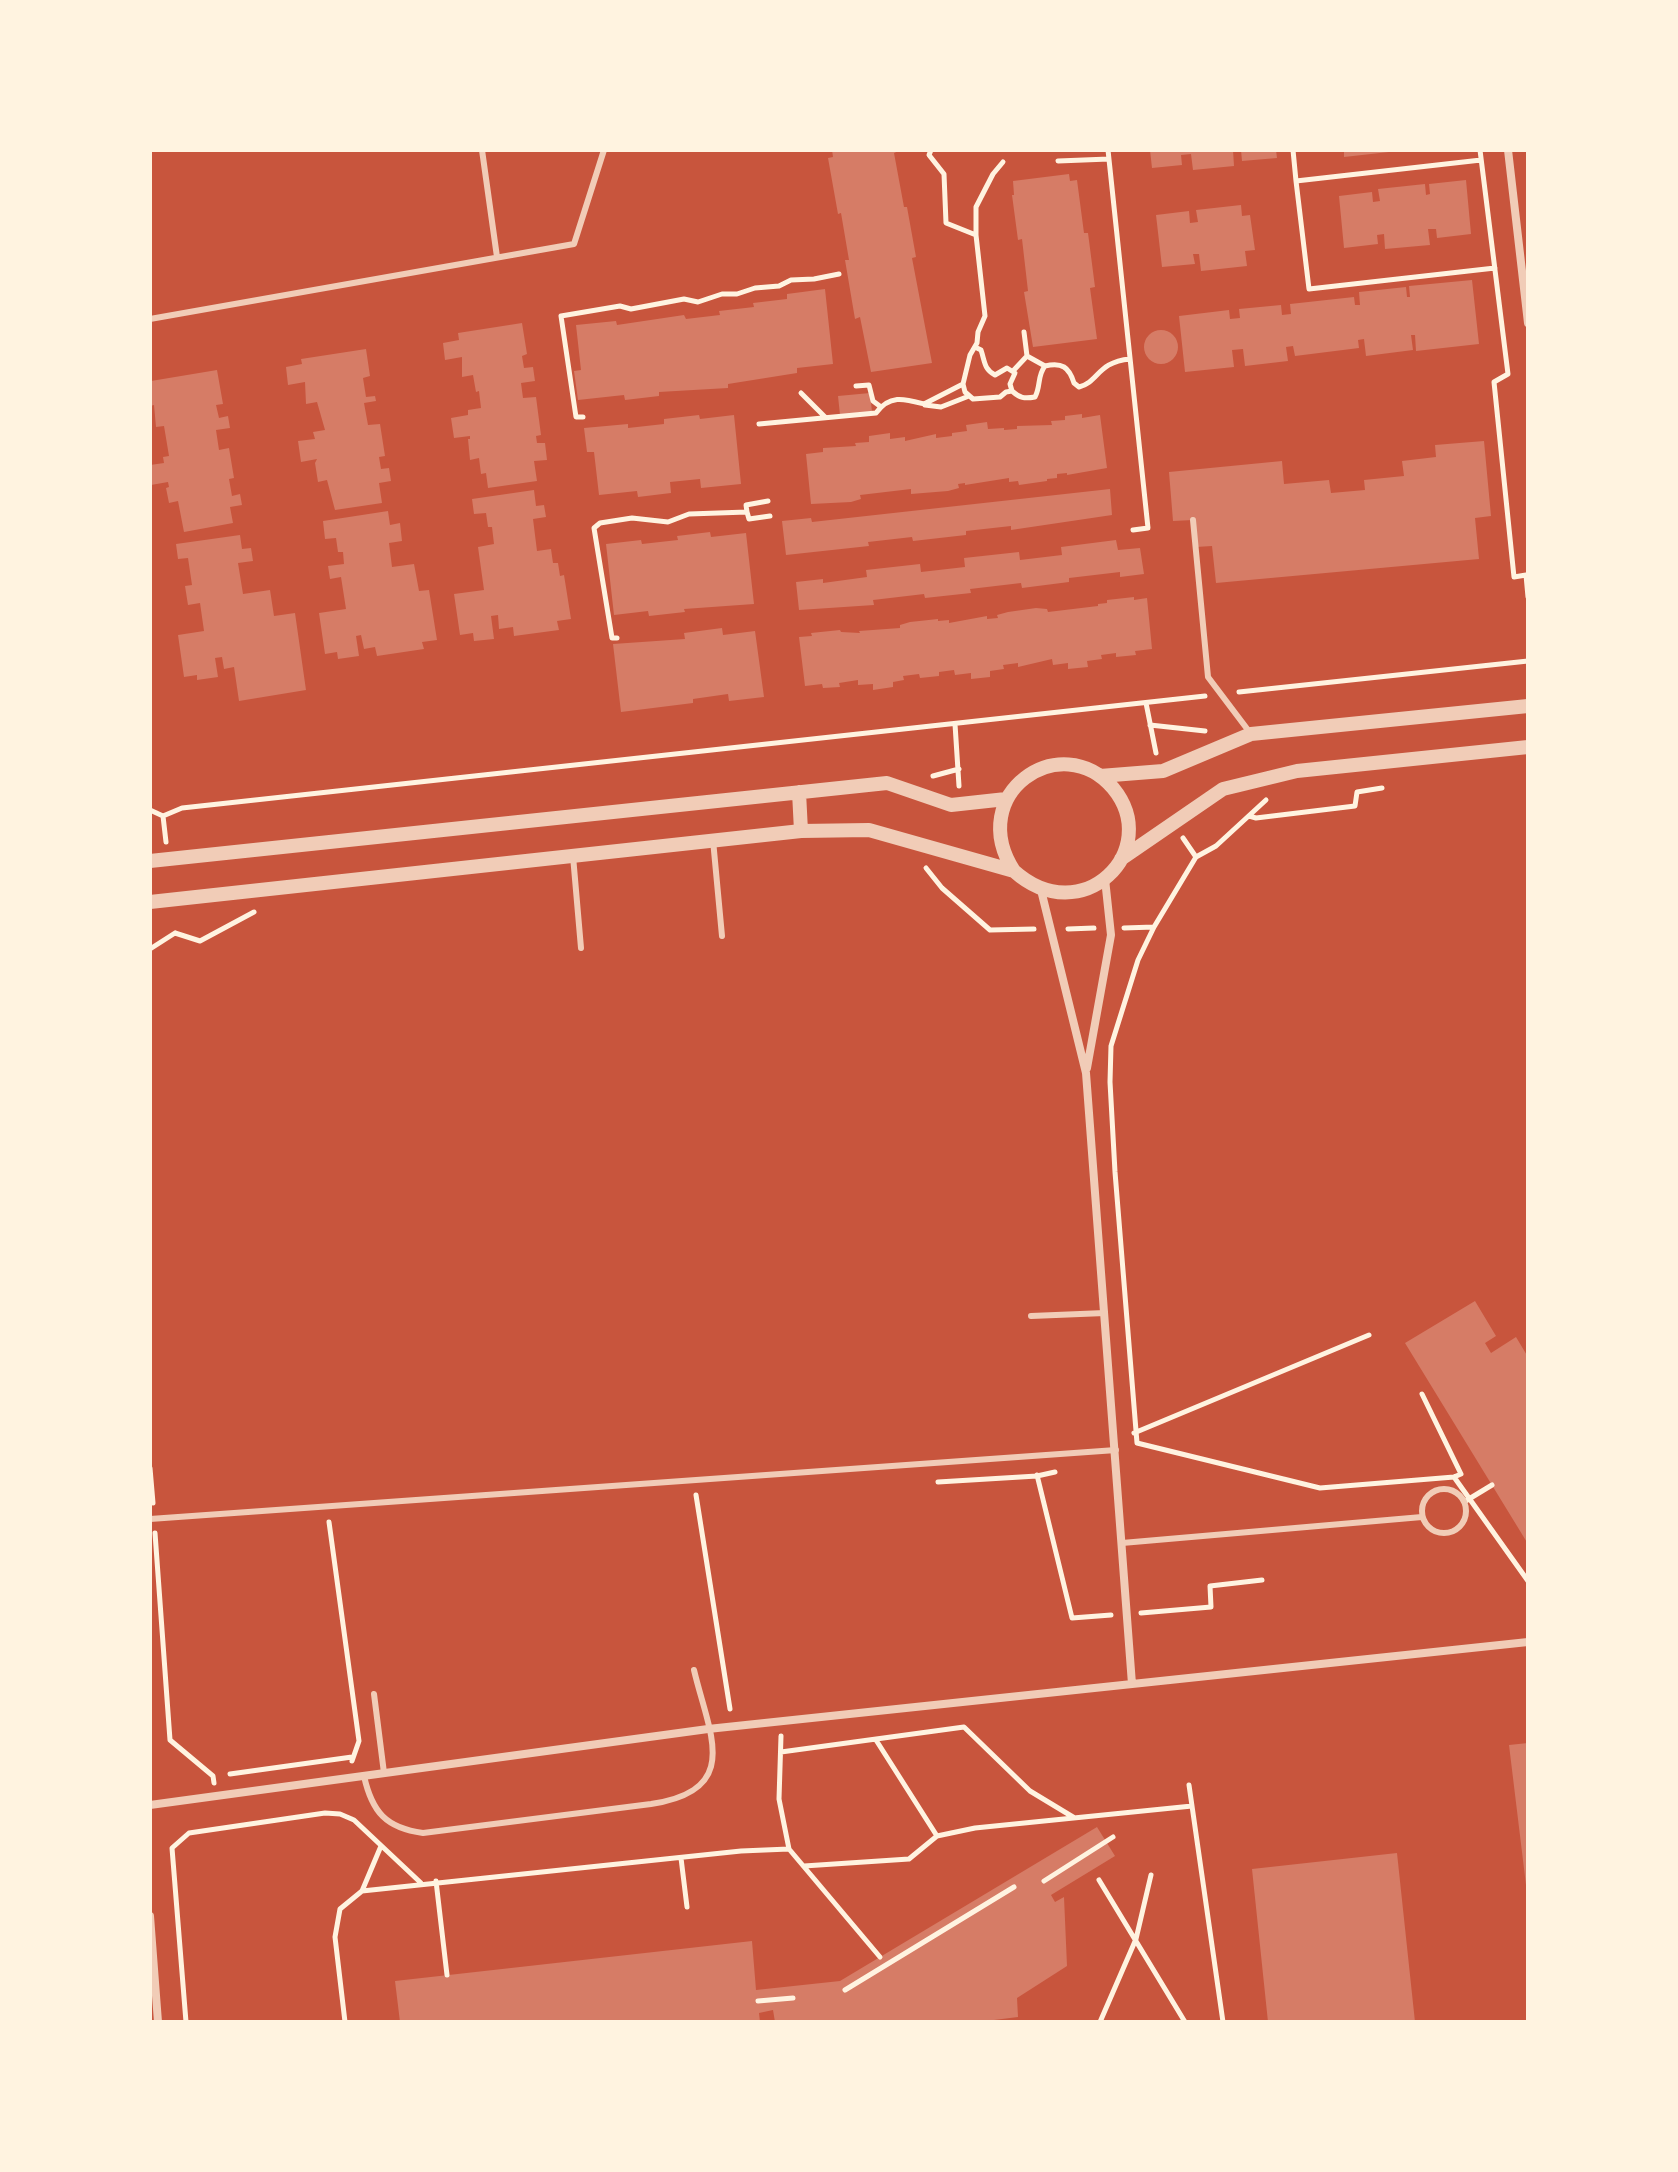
<!DOCTYPE html>
<style>
body{margin:0}
#map{position:relative;width:1678px;height:2172px;overflow:hidden;background:#c8553d;font-family:"Fira Sans",sans-serif}
canvas{display:block}
.frame{position:absolute;inset:0;border:152px solid #fff3e0;pointer-events:none}
</style>
<div id="map">
<canvas width="1678" height="2172"></canvas>
<div class="frame"></div>
</div>
<script>
const ctx = document.querySelector('canvas').getContext('2d');
ctx.lineJoin = 'round';
function paint(path, color) { ctx.fillStyle = color; ctx.fill(path, 'evenodd'); }
function stroke(path, color, width, dash) { ctx.strokeStyle = color; ctx.lineWidth = width; ctx.lineCap = dash ? 'butt' : 'round'; ctx.setLineDash(dash || []); ctx.stroke(path); }
const building = new Path2D(`
 M832 150H901L894 153 904 207H907L916 257 912 258 932 363 871 372 860 317 855 319 845 260H849L841 213 838 214 828 158 833 157Z
 M1150 150H1233L1234 166 1193 170 1191 154 1181 155 1182 165 1152 168Z
 M1241 150H1276L1277 158 1242 161Z
 M1344 150H1388L1389 152 1344 157Z
 M1069 174 1070 181 1077 180 1084 233H1088L1095 287 1090 288 1097 339 1033 347 1024 292 1028 291 1022 239 1018 240 1012 195H1014L1013 181Z
 M1466 180 1471 234 1437 238 1436 229H1428L1430 245 1385 249 1384 234 1377 235 1378 244 1344 248 1339 196 1372 192 1373 202 1380 201 1378 189 1425 184 1426 195 1430 194 1429 184Z
 M1241 205 1242 216 1250 215 1255 250 1245 251 1247 266 1201 271 1199 254H1193L1195 264 1162 267 1156 215 1189 211 1190 223 1198 222 1196 210Z
 M1472 280 1479 344 1416 351 1415 335H1411L1413 350 1366 356 1364 339 1358 340 1359 348 1295 356 1293 346 1286 347 1288 361 1245 366 1243 349 1232 350 1234 367 1185 372 1179 316 1229 310 1230 319 1240 318 1239 309 1281 305 1282 315 1291 314 1290 304 1354 297 1355 305H1360L1359 292 1406 287 1407 297H1410L1409 286Z
 M825 289 833 364 797 368V373L728 384V388L659 392V396L625 400 624 395 578 400 574 371 581 370 576 325 616 321 617 325 684 315 686 319 720 315 719 311 754 307 753 303 787 299V294Z
 M522 323 527 354 522 356 524 368 533 367 535 381 521 383 523 398 536 397 541 435 536 436 537 443H545L547 460 534 461 537 481 488 488 486 473 481 474 479 458 470 460 468 439H470V436L454 438 451 418 468 415V410L481 408 479 391 476 392 473 375 462 377V357L445 360 443 343 459 340 458 333Z
 M1144 347a17 17 0 1 1 34 0a17 17 0 1 1-34 0Z
 M366 349 370 376 363 378 366 397 375 396 376 401 364 403 368 425 380 424 385 456 379 457 381 469 389 468 391 481 379 483 382 503 335 510 327 480 318 482 315 463 317 459 301 462 298 441 315 439 313 432 325 430 317 402 306 404 305 382 288 385 286 367 302 364 301 359Z
 M217 370 223 404 216 405 219 418 228 416 230 428 216 430 219 450 229 448 234 478 229 479 232 496 240 494 242 505 230 507 233 523 184 532 178 501 169 503 166 488 169 487 168 482 151 485 150 465 164 463 163 457 169 456 164 426 156 427 154 405 150 406 151 381Z
 M870 393 872 412 840 415 838 396Z
 M1082 414V418L1100 415 1107 468 1067 475V473L1057 474V478L1047 479V481L1019 485 1018 481 1009 482V478L965 485V483L958 484 959 488 948 491 911 494V489L860 495 861 499 851 502 811 504 806 454 823 452V448L856 446 855 443 869 442V436L890 433V439L905 437V441L936 434V438L952 436V433L967 431 966 425 987 422 988 429 1004 428V430L1017 429V426L1052 425 1051 421 1065 420V416Z
 M699 415 700 419 734 415 741 484 701 488 700 479 670 482 671 493 638 497 637 491 599 495 594 452H587L584 428 628 424V428L664 424V419Z
 M1484 441 1491 516 1475 518 1479 559 1216 583 1212 546 1196 547 1193 520 1173 521 1169 472 1282 461 1284 484 1329 480 1331 493 1365 490 1364 480 1404 476 1402 461 1436 457 1435 445Z
 M1110 489 1112 515 1011 530V526L966 531V535L913 541 912 537 868 542 869 546 786 555 782 521 811 518 812 522Z
 M534 490 536 506 544 505 546 517 533 519 537 551 551 549 553 563H558L560 576 564 575 571 619 557 621 559 630 514 636 513 627 499 629 498 615 491 616 494 639 474 641 473 633 460 635 454 594 484 590 478 547 494 544 492 527H488L486 513 474 514 472 499Z
 M388 511 390 525 400 523 402 541 389 543 392 567 414 564 419 591 429 590 437 640 422 642 424 649 377 656 375 647 364 649 361 635 356 636 359 656 338 659 337 652 325 654 319 613 346 609 341 577 330 579 328 566 344 564 343 552H338L336 538 325 539 323 521Z
 M710 532 711 537 746 533 754 604 684 609 685 612 649 616 648 611 614 615 606 544 641 540 642 544 678 540 677 536Z
 M240 535 242 549 251 548 253 561 238 563 243 594 270 590 274 616 295 613 306 690 239 701 234 667 224 669 222 657 215 658 218 677 197 680V675L184 677 178 635 204 631 200 603 188 605 185 586 192 585 188 558 178 559 176 544Z
 M1116 540 1118 550 1140 548 1144 574 1120 577V572L1069 578V582L1022 588 1021 583 970 589 971 593 925 598 924 594 873 600 874 605 799 610 796 582 823 579V583L867 577 866 570 920 564 921 572 965 567 964 558 1019 552 1020 560 1062 555 1061 547Z
 M1134 597V600L1147 598 1152 649 1135 651 1136 655 1116 657V653L1101 655 1102 659 1087 661 1088 667 1068 669V663L1053 665 1052 659 1018 667V663L1003 665 1004 669 990 671V677L971 679V673L955 675 954 670 939 672V676L920 678 919 674 903 676 904 680 893 682V687L873 690V684L858 685V680L839 683 840 687 823 688 822 684 805 686 799 637 812 636 811 633 840 630 841 632 860 633 859 631 900 628V625L910 622 938 619V621L949 620V623L987 616V619L998 618 997 615 1008 612 1036 608 1047 609 1048 612 1098 606V604L1107 603V600Z
 M722 628 723 635 755 631 764 697 729 701 728 694 693 699V703L621 712 613 644 685 639 684 633Z
 M1475 1301 1496 1336 1485 1343 1491 1353 1516 1337 1528 1357V1544L1405 1343Z
 M1528 1743V1885H1526L1509 1745Z
 M1097 1827 1115 1856 1051 1895 1055 1902 1064 1897 1067 1966 1017 1998 1018 2017 978 2022H775L773 2010 759 2013 760 2022H400L395 1981 752 1941 756 1990 840 1981Z
 M1397 1853 1415 2022H1268L1252 1869Z`);
const path = new Path2D(`
 M931 150 929 155 944 174 946 223 976 235 985 316 978 332 977 343 970 355 963 384 965 392 973 399 1000 397 1006 392 1012 391C1020 398 1024 399 1035 397 1041 386 1037 376 1045 366 1062 362 1069 367 1074 383L1079 387C1099 382 1097 362 1130 359
 M1108 150 1148 528 1133 530
 M1293 150 1296 181 1481 160
 M1480 150 1508 374 1494 382 1514 577 1526 575 1528 597
 M1058 161 1109 159
 M1296 181 1309 289 1495 268
 M976 235V207L993 174 1003 162
 M1024 332 1027 356 1045 366
 M975 347 981 350C985 362 984 369 995 375L1007 368 1015 373 1010 384 1012 391
 M1013 371 1027 356
 M856 386 869 385 873 401 881 407
 M801 393 825 417
 M925 405 941 407 969 396
 M583 417H576L561 316 620 306 631 309 684 299 698 302 722 294H737L755 288 779 286 791 280 814 279 839 274
 M759 424 876 413C890 394 905 399 924 404L963 384
 M747 512 749 519 770 516
 M617 638H612L594 528 600 523 632 518 668 522 689 514 747 512 746 505 768 501
 M1239 692 1528 661
 M1146 703 1156 753
 M955 724 959 786
 M1150 725 1205 731
 M933 776 959 769
 M150 810 163 816
 M163 816 182 808 1205 696
 M163 816 166 842
 M1249 816 1256 818 1355 806 1357 792 1382 788
 M1183 838 1196 857
 M926 868 942 888 990 930 1034 929
 M1154 927 1138 960 1111 1046 1110 1082 1115 1172 1137 1443 1320 1488 1454 1477 1461 1474 1422 1394
 M1124 928 1154 927 1196 857 1216 846 1266 800
 M1068 929 1094 928
 M175 933 200 941 254 912
 M150 949 175 933
 M1134 1433 1369 1335
 M150 1468 153 1503
 M1037 1475 1072 1618 1111 1615
 M1454 1477 1528 1581
 M938 1482 1037 1476 1055 1472
 M696 1495 730 1709
 M1464 1502 1492 1485
 M329 1522 359 1741 352 1761
 M155 1533 170 1740 213 1776 214 1783
 M1141 1613 1211 1607 1210 1586 1262 1580
 M781 1736 779 1799 789 1849 880 1957
 M876 1740 937 1836
 M781 1752 964 1727 1030 1791 1073 1817
 M230 1774 352 1757
 M1189 1785 1223 2022
 M681 1858 687 1907
 M804 1866 909 1859 937 1836 975 1828 1192 1806
 M1099 1880 1185 2022
 M436 1881 447 1975
 M1044 1881 1113 1837
 M362 1891 741 1851 789 1849
 M845 1990 1014 1887
 M758 2001 793 1998
 M186 2022 172 1848 189 1833 325 1813 340 1814 354 1820 421 1883
 M345 2022 335 1937 340 1909 362 1891 381 1846
 M1100 2022 1136 1939 1151 1875`);
const service = new Path2D(`
 M482 150 497 257
 M150 319 574 244 604 150
 M1193 520 1208 677 1251 734
 M713 840 722 936
 M573 856 581 948
 M1031 1316 1105 1313
 M1422 1511a22 22 0 1 1 44 0a22 22 0 1 1-44 0Z
 M150 1519 1116 1450
 M1122 1543 1422 1517
 M374 1694 384 1773
 M364 1776C372 1812 386 1828 423 1833L651 1804C743 1790 709 1734 694 1670`);
const minor = new Path2D(`
 M1508 150 1528 323
 M1041 890 1086 1073 1132 1684
 M1087 1068 1111 935 1105 879
 M150 1805 708 1729 1528 1642
 M150 1916 158 2022`);
const tertiary = new Path2D(`
 M1100 776 1163 771 1251 734 1528 706
 M799 792 801 831
 M1121 859 1223 789 1297 771 1528 747
 M150 861 887 783 951 805 1006 799
 M150 902 801 831 869 830 1014 871C1082 932 1164 850 1113 788 1061 727 964 794 1014 871`);
paint(building, '#d67c66');
stroke(path, '#fff3e0', 5);
stroke(service, '#f1ccb7', 6);
stroke(minor, '#f1ccb7', 8);
stroke(tertiary, '#f1ccb7', 14);
</script>
